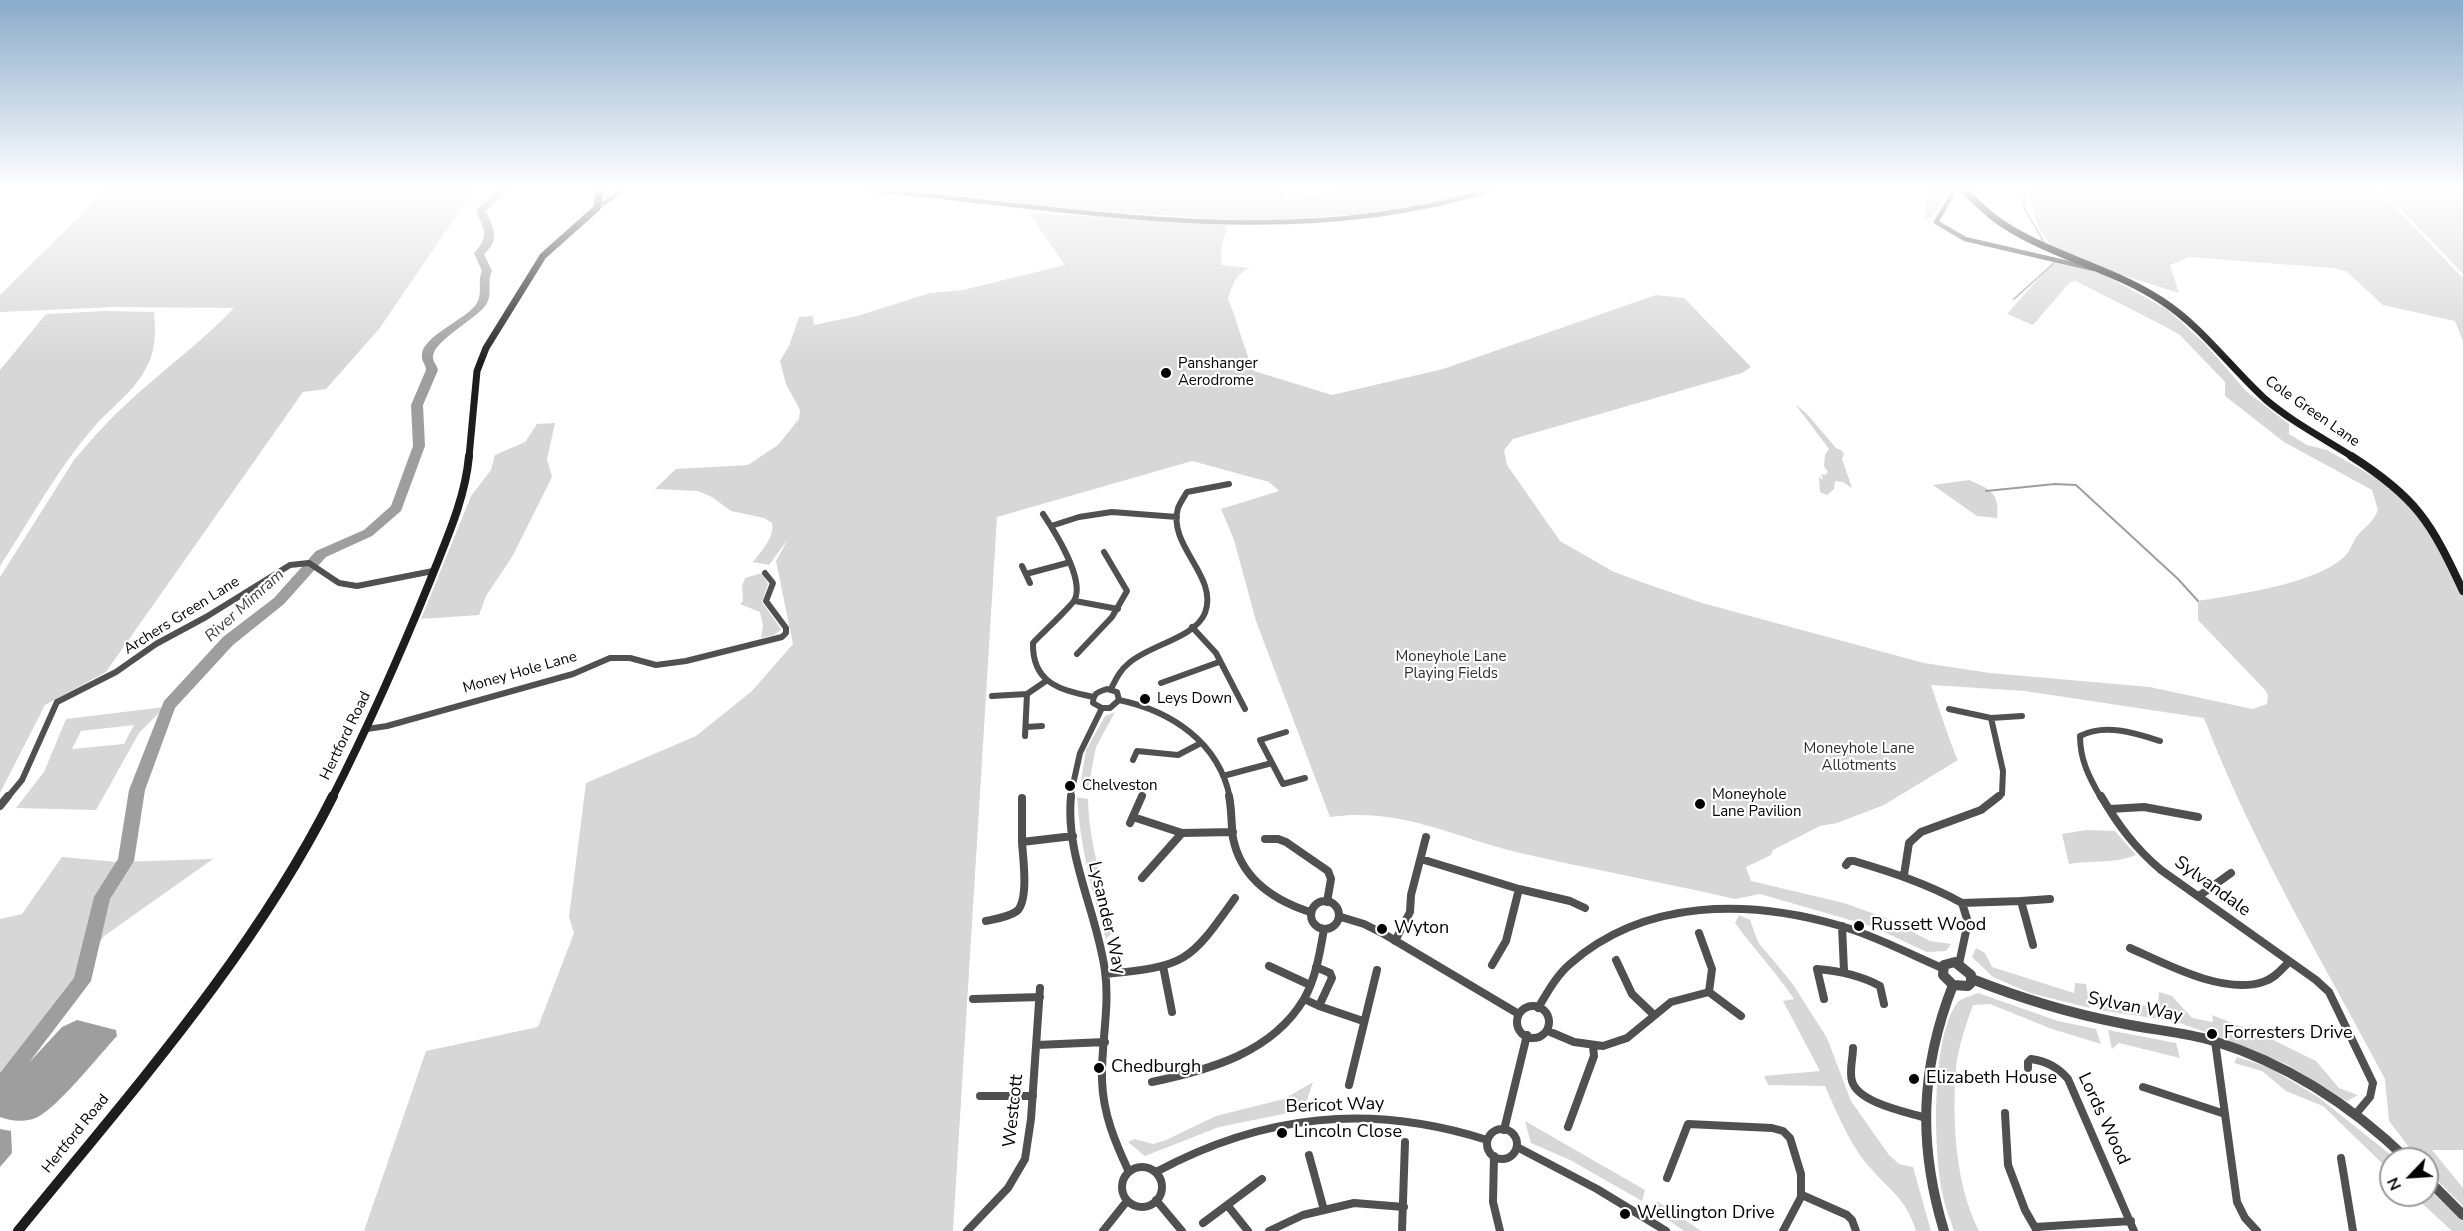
<!DOCTYPE html>
<style>
body{margin:0}
#map{position:relative;width:2463px;height:1231px;overflow:hidden;background:#fff;font-family:"Nunito Sans",sans-serif}
canvas{display:block}
.north{position:absolute;left:2379px;top:1147px;width:60px;height:60px;box-sizing:border-box;background:#fff;border:2px solid #999;border-radius:50%;rotate:245deg;font-size:16px;font-weight:700;line-height:24px;text-align:center;color:#000}
.north::after{content:'';display:block;margin:auto;width:21px;height:27px;background:#000;clip-path:polygon(50% 0,100% 100%,50% 72%,0 100%)}
</style>
<div id="map">
<canvas width="2463" height="1231"></canvas>
<div class="north">N</div>
</div>
<script>
const ctx = document.querySelector('canvas').getContext('2d');
ctx.lineJoin = 'round';
function paint(path, color) { ctx.fillStyle = color; ctx.fill(path, 'evenodd'); }
function stroke(path, color, width, dash) { ctx.strokeStyle = color; ctx.lineWidth = width; ctx.lineCap = dash ? 'butt' : 'round'; ctx.setLineDash(dash || []); ctx.stroke(path); }
function label(font, color, halo, rows, align = 'center') {
  ctx.font = font + ' "Nunito Sans",sans-serif'; ctx.lineWidth = 4.5; ctx.setLineDash([]); ctx.textBaseline = 'middle'; ctx.strokeStyle = halo; ctx.fillStyle = color; for (const [text, x, y, turn = 0] of rows) {
    ctx.save(); ctx.translate(x, y); ctx.rotate((+turn || 0) * Math.PI / 180); ctx.textAlign = isNaN(turn) ? turn : align; if (halo) ctx.strokeText(text, 0, 0); ctx.fillText(text, 0, 0); ctx.restore();
  }
}
const green = new Path2D(`
 M102 190H474L379 329 326 389 303 392 106 672 45 705 0 793V577L74 460C89 442 104 425 121 409 157 374 199 345 234 308L115 307 0 312V295L103 193Z
 M900 190H1280L1287 197 1283 199 1285 202C1301 194 1321 199 1336 190H1488L1397 212 1255 221 1080 210Z
 M1929 190H1949L1935 213 1928 219H1924Z
 M2030 190H2378L2463 278V341L2455 321 2383 305 2346 271 2332 268 2189 257 2170 265 2179 293 2107 270 2052 248 2039 228 2031 204Z
 M2383 190H2463V274L2389 197Z
 M1029 213 1228 224 1221 249 1222 265 1250 268C1236 273 1232 286 1228 299 1238 322 1243 347 1254 371L1332 395 1443 369 1656 295 1684 298 1751 367 1742 373 1513 439 1504 450 1507 465 1560 541 1614 572 1644 583 1702 603 1924 663 1990 673 2150 687 2252 709 2267 704 2268 696 2266 691 2198 620V601C2238 594 2318 584 2346 555 2351 549 2353 541 2358 535 2366 526 2373 522 2378 510L2372 490 2284 442 2225 396V382L2180 335 2166 327 2076 281 2070 282 2033 325 2007 314 2055 260 2094 269 2168 310 2205 344 2247 392 2289 424V434L2307 445 2327 450 2392 487 2385 489 2397 488 2425 517 2463 591V1150H2432L2463 1188V1206L2427 1170V1159H2418L2389 1121 2385 1079C2322 960 2252 844 2204 718L2025 691 1931 685C1934 694 1955 756 1958 760L1884 805 1837 823 1820 826 1773 850 1771 855 1746 867 1751 881 1844 903 1886 918 1930 941 1951 944 1946 951 1927 952 1871 926 1760 894 1735 899C1662 882 1589 869 1516 852 1451 836 1399 807 1330 817L1256 621 1234 540 1221 509 1279 491 1269 482 1192 461 997 517 953 1231H364L426 1051 538 1027 574 933 569 917 586 783 696 736 752 691 793 644 776 561 788 539 769 565 753 562C761 552 775 536 772 523L764 518 731 511 712 497 698 491 655 489 676 469 748 465 778 445 799 419 800 410 786 384 780 361 789 346 799 317 813 316 814 325 857 316 930 293 963 290 1065 265Z
 M105 311 154 312C156 333 156 351 145 370 132 394 110 408 93 428 57 470 30 520 0 566V370L46 314Z
 M1795 404 1807 414 1836 448 1841 450 1844 454 1842 459 1852 488 1843 482 1835 481 1834 489 1827 495 1820 492 1819 477 1823 480 1821 474 1825 475 1828 472 1824 466 1825 455 1829 449Z
 M555 423 547 459 552 477 512 557 486 596 479 615 421 619 471 496 491 470 495 455 525 442 537 424Z
 M1969 480C1990 489 2000 493 1997 518L1977 516 1933 485Z
 M762 573 768 584 762 602 781 629 774 635 761 638 763 626 760 612 740 604 743 601 742 586 745 578Z
 M165 707 139 733 96 810 16 808 44 772 66 719ZM134 725 124 744 72 749 81 731Z
 M1115 712 1096 747 1088 789 1080 787 1086 750 1105 716Z
 M1077 797 1088 799C1089 844 1104 888 1113 932L1106 939C1092 892 1080 846 1077 797Z
 M2086 830 2115 831 2136 855C2114 864 2093 860 2069 864L2062 834Z
 M62 857 117 862 213 859 104 936 62 1002 0 1081V919L22 914Z
 M1739 915 1750 920 1758 942 1792 983 1827 1038 1851 1101 1889 1155 1899 1164 1913 1167 1931 1231H1916C1906 1198 1888 1189 1867 1164 1851 1146 1835 1109 1825 1086L1768 1085 1764 1076 1820 1071 1783 1001 1794 999C1776 972 1754 949 1735 923Z
 M1976 948 1985 953 1992 967 2074 993 2075 983 2086 984 2090 1008 2030 993 1993 977 1972 957Z
 M2159 992 2172 996 2192 1018 2213 1022 2212 1015 2267 1037 2316 1061 2339 1088 2358 1095 2347 1101 2286 1064 2225 1039 2174 1021 2098 1010 2095 994 2117 1001 2154 1007H2158Z
 M1978 993 2058 1021 2096 1029 2101 1044 2052 1029 1990 1004 1973 1005C1966 1025 1958 1047 1956 1068 1952 1120 1955 1184 1979 1231H1954C1950 1219 1945 1207 1943 1196 1933 1153 1931 1038 1957 1003 1961 998 1971 996 1978 993Z
 M2108 1030 2176 1043 2180 1058 2119 1043 2112 1049Z
 M2237 1057 2268 1067 2318 1097 2396 1159H2391V1172L2323 1106 2286 1091 2262 1071 2234 1063Z
 M1313 1082 1306 1103 1293 1112 1219 1127 1145 1156 1128 1142 1135 1139 1153 1144 1166 1140 1216 1116 1284 1099Z
 M1525 1121 1645 1190 1642 1201 1570 1160 1531 1143Z
 M2427 1188 2463 1221V1231H2452L2413 1195H2427Z
 M1657 1201 1701 1231H1684L1654 1210Z`);
const water = new Path2D(`
 M77 1020 116 1030 117 1036C100 1054 53 1114 33 1119 22 1122 10 1121 0 1117V1094L62 1027Z
 M0 1129 11 1131 12 1153 0 1167Z`);
const streamFar1 = new Path2D(`
 M2024 190V208L2044 242
 M2014 299 2054 263`);
const stream = new Path2D(`
 M1986 491 2055 484 2076 485 2178 579 2198 601`);
const river = new Path2D(`
 M498 190H508L486 211C493 228 501 239 484 254L492 271C486 282 494 295 485 306 476 319 431 342 433 358 433 362 437 365 438 370L423 405 425 446 401 511 372 536 326 557 284 604 233 645 175 708 145 790 134 861 110 899 91 981 6 1093 0 1096V1073L74 978 94 897 118 859 129 790 164 701 223 637 274 598 316 551 364 530 391 506 413 446 411 405 426 370C426 365 422 362 422 357 419 337 468 319 477 303 483 292 477 281 482 271L474 253C490 236 484 230 476 210Z`);
const minorFar2 = new Path2D(`
 M872 190C1076 208 1290 253 1490 190
 M1955 190 1936 222 1965 239 2094 269
 M597 208 623 190`);
const minorFar1 = new Path2D(`
 M1043 514C1055 532 1084 578 1075 599 1073 605 1041 634 1033 643 1032 683 1060 690 1093 697
 M1051 526 1079 517 1112 512 1177 517
 M1022 566 1030 583
 M1026 574 1067 563
 M1075 601 1118 609
 M1192 627 1216 653 1245 709
 M1077 654 1112 617 1127 591 1104 552
 M1161 683 1219 662
 M1107 689 1117 692 1119 700 1110 708H1102L1093 703C1093 693 1098 692 1107 689Z
 M1111 689C1116 679 1120 670 1129 663 1149 645 1195 638 1205 613 1219 576 1167 546 1178 508 1180 503 1184 497 1187 492L1229 484
 M992 696 1027 694
 M1119 700C1171 711 1219 742 1230 798
 M1949 709 1991 718 2003 771 2002 794 1997 798
 M1991 718 2022 716
 M1026 727 1042 726
 M367 729 387 726 573 674 610 658H630L656 665 686 661 782 637 786 633V628L766 601 773 583 765 573
 M1286 732 1260 740 1283 784 1305 778
 M1025 736 1027 694 1046 681
 M1133 760 1137 751 1178 755 1201 743
 M1223 776 1272 763
 M7 798 22 780 57 702 116 672 156 644 206 617 290 565 309 563 339 583 357 586 433 571
 M1070 798 1080 753 1102 708
 M2101 798C2089 777 2080 760 2080 736 2105 723 2135 733 2160 741`);
const minor = new Path2D(`
 M1071 796C1065 856 1097 912 1105 971 1110 1007 1101 1044 1102 1080 1103 1114 1115 1142 1129 1172
 M1229 796C1232 810 1231 824 1233 838 1241 878 1273 900 1310 912
 M2101 796C2118 825 2135 848 2161 870L2316 980 2329 992 2373 1083 2370 1097 2355 1115
 M1022 798V842
 M0 806 8 796
 M2110 809 2144 807 2198 817
 M1133 817 1182 833 1233 832
 M1130 823 1142 796
 M1265 839H1278L1286 842 1328 871 1331 879 1327 902
 M1421 859 1519 889 1570 901 1585 908
 M1846 865 1849 861H1854C1891 872 1928 884 1962 903L1968 922 1959 964
 M1904 875 1909 843 1921 832 1981 810 1999 796
 M1142 878 1182 833
 M2199 896 2231 873
 M1311 915a14 14 0 1 1 28 0a14 14 0 1 1-28 0Z
 M2021 901 2050 899
 M1962 903 2021 901 2033 945
 M1341 917 1364 924 1384 934 1517 1013
 M986 921C996 919 1009 917 1017 911 1029 900 1023 858 1022 842L1073 836
 M1842 926 1844 971
 M1395 941 1410 912 1411 895 1426 837
 M2130 948C2166 964 2223 995 2263 982 2274 979 2282 969 2289 962
 M1616 960 1632 994 1654 1015
 M1492 965 1506 941 1519 889
 M1163 966 1172 1012
 M1269 966 1310 985
 M1106 974C1186 966 1189 963 1235 898
 M1709 992 1741 1016
 M973 999 1040 997
 M1304 999 1319 1006 1332 978 1330 973 1316 967
 M1824 999 1817 969C1840 971 1860 975 1880 986L1884 1004
 M1319 1006 1363 1021
 M1517 1022a16 16 0 1 1 32 0a16 16 0 1 1-32 0Z
 M1538 1008C1547 993 1556 976 1570 964 1645 898 1750 899 1841 926 1876 936 1909 954 1942 968
 M1548 1031 1574 1042 1603 1046 1627 1038 1671 1002 1709 992 1712 969 1699 933
 M2215 1041 2237 1202 2245 1218 2257 1231
 M1037 1045 1105 1042
 M1853 1048C1853 1058 1849 1071 1852 1081 1858 1103 1907 1112 1926 1118
 M2028 1068V1062L2031 1059C2046 1061 2058 1067 2068 1079L2134 1231
 M1152 1082C1209 1070 1272 1053 1304 999 1316 978 1320 952 1324 929
 M1349 1085 1377 970
 M2143 1087 2225 1114
 M980 1096H1033
 M2005 1113 2008 1165 2025 1210 2037 1231
 M1568 1127 1594 1056 1593 1046
 M1487 1144a15 15 0 1 1 30 0a15 15 0 1 1-30 0Z
 M1504 1130 1527 1035
 M1517 1147 1597 1189 1666 1231
 M1309 1155 1324 1210
 M1494 1156 1493 1202 1500 1231
 M2341 1158 2353 1231
 M1122 1187a20 20 0 1 1 40 0a20 20 0 1 1-40 0Z
 M1156 1172C1264 1114 1370 1103 1487 1140
 M1667 1178 1688 1124 1772 1128 1783 1131 1790 1138 1801 1174V1197L1783 1231
 M1802 1195 1847 1215 1852 1220 1856 1231
 M1156 1200 1182 1231
 M1228 1206 1248 1231
 M1203 1223 1262 1179
 M2035 1227 2131 1221
 M967 1231 1008 1188 1025 1159 1031 1119 1040 988
 M1103 1231 1127 1201
 M1269 1231 1303 1215 1354 1203 1404 1207
 M1402 1231 1405 1142`);
const tertiary = new Path2D(`
 M1955 962 1971 975V983L1968 986 1953 985 1943 975 1944 965Z
 M1972 979C2020 998 2069 1013 2120 1023 2152 1030 2184 1032 2214 1041 2288 1064 2352 1106 2407 1159
 M2427 1179 2463 1215
 M1944 1231C1918 1145 1920 1069 1953 985`);
const secondaryFar2 = new Path2D(`
 M1964 190C1977 203 1990 216 2006 226 2055 257 2114 269 2162 301 2202 327 2230 367 2265 399 2292 422 2323 438 2353 457
 M469 457 477 371 486 348 543 256 597 208 600 190`);
const secondaryFar1 = new Path2D(`
 M2351 456C2416 497 2431 522 2463 591
 M332 798C368 727 400 655 430 581 446 540 465 500 469 456`);
const secondary = new Path2D(`
 M18 1231C131 1092 252 957 333 796`);
const markers = [
 [1166,373,6,"#000"],
 [1145,699,6,"#000"],
 [1070,786,6,"#000"],
 [1700,804,6,"#000"],
 [1859,926,6,"#000"],
 [1382,929,6,"#000"],
 [2212,1034,6,"#000"],
 [1099,1068,6,"#000"],
 [1914,1079,6,"#000"],
 [1282,1133,6,"#000"],
 [1625,1214,6,"#000"]
];
const poiNames = [
 ["Panshanger",1178,364],
 ["Aerodrome",1178,381],
 ["Leys Down",1157,699],
 ["Chelveston",1082,786],
 ["Moneyhole",1712,795],
 ["Lane Pavilion",1712,812]
];
const streetNames = [
 ["Cole Green Lane",2312,412,35],
 ["Archers Green Lane",182,616,-32],
 ["Money Hole Lane",520,673,-16],
 ["Hertford Road",346,736,-64],
 ["Hertford Road",76,1134,-51]
];
const parkNames = [
 ["Moneyhole Lane",1451,657],
 ["Playing Fields",1451,674],
 ["Moneyhole Lane",1859,749],
 ["Allotments",1859,766]
];
const waterNames = [
 ["River Mimram",245,606,-42]
];
const nearStreetnames = [
 ["Sylvandale",2212,887,36],
 ["Lysander Way",1106,918,77],
 ["Sylvan Way",2135,1008,11],
 ["Bericot Way",1335,1106,-2],
 ["Westcott",1014,1111,-84],
 ["Lords Wood",2103,1119,65]
];
const nearPoinames = [
 ["Russett Wood",1871,926],
 ["Wyton",1394,929],
 ["Forresters Drive",2224,1034],
 ["Chedburgh",1111,1068],
 ["Elizabeth House",1926,1079],
 ["Lincoln Close",1294,1133],
 ["Wellington Drive",1637,1214]
];
paint(green, '#d7d7d7');
paint(water, '#9e9e9e');
stroke(streamFar1, '#9e9e9e', 1.5);
stroke(stream, '#9e9e9e', 2);
paint(river, '#9e9e9e');
stroke(minorFar2, '#505050', 4.5);
stroke(minorFar1, '#505050', 6);
stroke(minor, '#505050', 8);
stroke(tertiary, '#505050', 10);
stroke(secondaryFar2, '#1d1d1d', 7);
stroke(secondaryFar1, '#1d1d1d', 8);
stroke(secondary, '#1d1d1d', 10);
const sky = ctx.createLinearGradient(0, 0, 0, 362);
sky.addColorStop(0, '#8aabca');
sky.addColorStop(0.52, '#fff');
sky.addColorStop(1, '#ffffff00');
ctx.fillStyle = sky;
ctx.fillRect(0, 0, 2463, 362);
for (const [x, y, r, color] of markers) { const dot = new Path2D(); dot.arc(x, y, r, 0, 2 * Math.PI); ctx.fillStyle = color; ctx.fill(dot); stroke(dot, '#fff', 2); }
label('15px', '#000', '#fff', poiNames, 'left');
label('15px', '#000', '#fff', streetNames);
label('15px', '#2e2e2e', '#fff', parkNames);
label('italic 16px', '#3f3f3f', '#fff', waterNames);
label('18px', '#000', '#fff', nearStreetnames);
label('18px', '#000', '#fff', nearPoinames, 'left');
</script>
